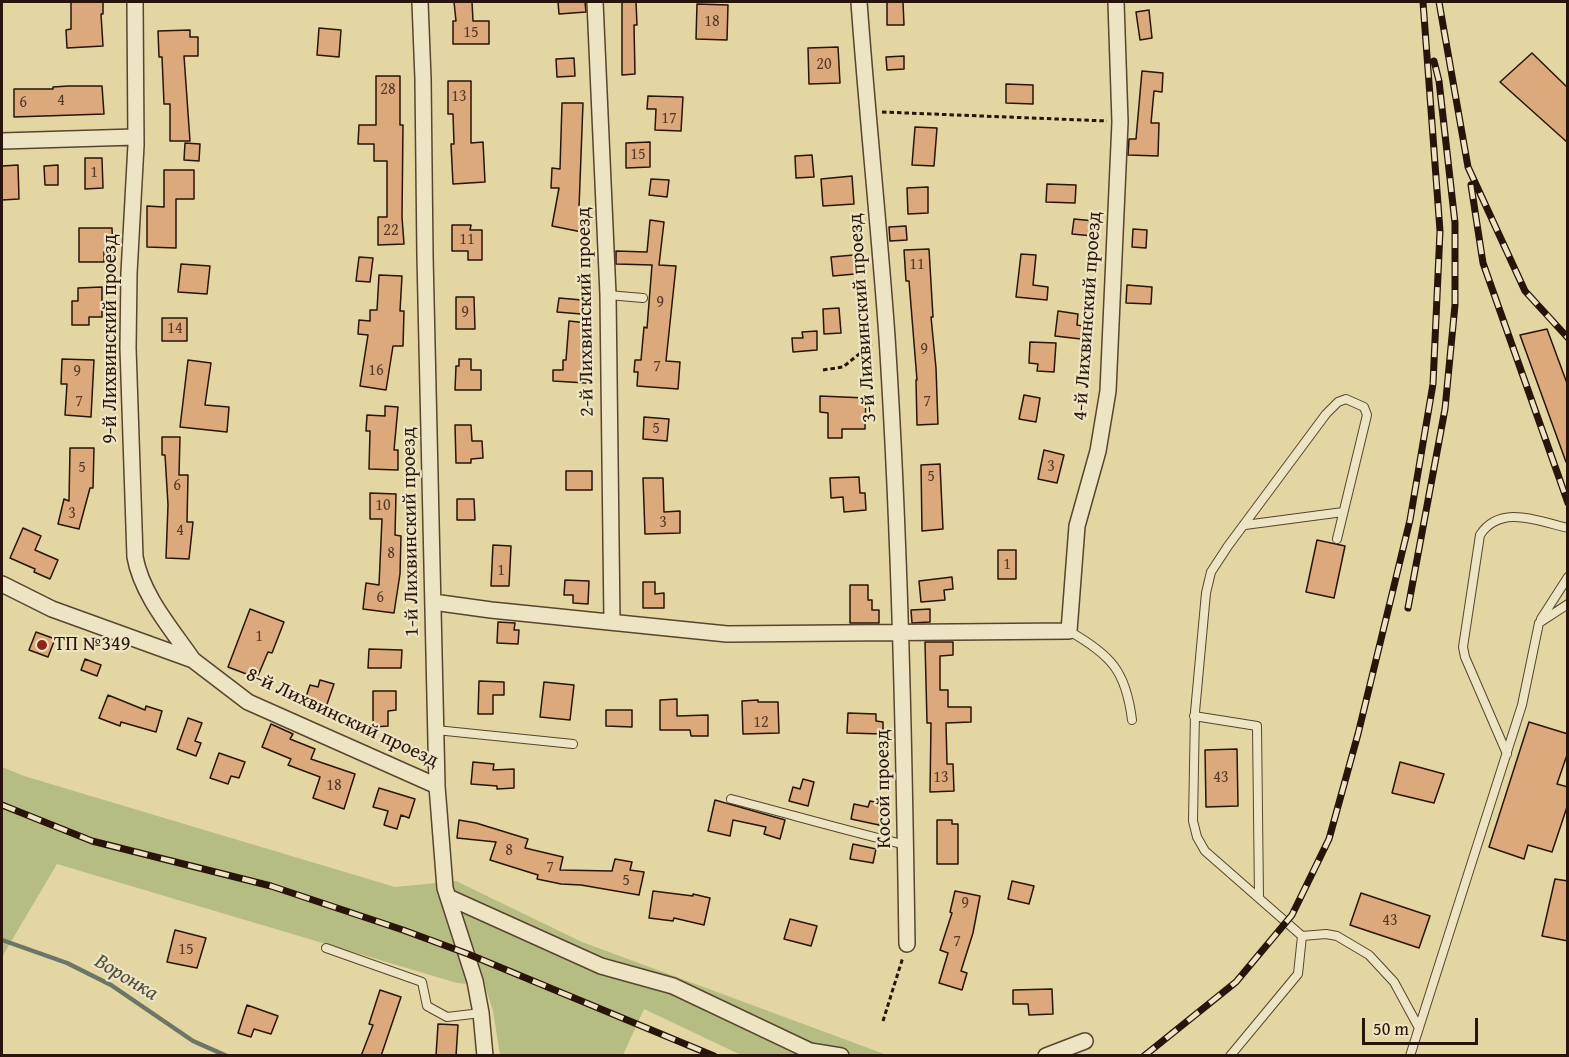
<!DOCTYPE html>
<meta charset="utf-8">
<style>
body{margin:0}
#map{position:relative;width:1569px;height:1057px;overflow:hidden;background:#e4d6a2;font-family:"Gentium Book Plus",serif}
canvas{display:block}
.frame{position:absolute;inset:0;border:3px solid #291409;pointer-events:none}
.scale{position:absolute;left:1362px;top:1018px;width:116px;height:27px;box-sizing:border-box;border:3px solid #291409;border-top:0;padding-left:8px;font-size:18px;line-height:21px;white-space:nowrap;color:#291409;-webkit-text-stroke:4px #ede4c3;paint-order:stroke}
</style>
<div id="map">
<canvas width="1569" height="1057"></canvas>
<div class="frame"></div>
<div class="scale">50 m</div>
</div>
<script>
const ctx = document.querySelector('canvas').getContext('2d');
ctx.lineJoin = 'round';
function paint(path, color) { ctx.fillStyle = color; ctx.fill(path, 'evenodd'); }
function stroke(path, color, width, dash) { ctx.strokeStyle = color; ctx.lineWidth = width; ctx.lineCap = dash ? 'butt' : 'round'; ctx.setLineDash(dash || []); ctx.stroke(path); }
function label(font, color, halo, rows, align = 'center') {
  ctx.font = font + ' "Gentium Book Plus",serif'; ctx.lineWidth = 4.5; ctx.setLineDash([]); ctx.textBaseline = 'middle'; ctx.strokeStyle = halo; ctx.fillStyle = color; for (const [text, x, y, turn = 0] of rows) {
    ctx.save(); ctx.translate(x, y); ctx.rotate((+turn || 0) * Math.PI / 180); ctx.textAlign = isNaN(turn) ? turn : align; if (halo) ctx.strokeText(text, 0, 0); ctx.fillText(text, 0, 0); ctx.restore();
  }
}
const green = new Path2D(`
 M2 767 24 776 395 887 456 881 582 942 887 1055H741L644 1009 623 1055H500L493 1011 485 986 457 983 57 864 2 957Z`);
const stream = new Path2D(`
 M2 940 67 963 111 985 193 1041 227 1056`);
const building = new Path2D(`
 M71 2H103V14H101L103 46 67 48 66 30 71 29Z
 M454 2H472L473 21H489V44H453V21H456Z
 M558 2H585L586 12 559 14Z
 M622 2H636L637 25H634L635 74 622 75Z
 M887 2H903L904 25H887Z
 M697 4 728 5 727 40 696 39Z
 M1149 10 1152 38 1140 40 1136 12Z
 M319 28 341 30 339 57 317 55Z
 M190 30V37H198V56H184L190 141H170V104H164L162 57H159L158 31Z
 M838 47 840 83 809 84 808 48Z
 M1532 53 1568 88V143L1500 82Z
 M904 56V69L887 70 886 57Z
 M574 58 575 76 557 77 556 59Z
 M1142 71 1163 73 1162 92 1154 91 1151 123H1159L1158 156 1128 155 1129 139H1136Z
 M376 76H400V125H403L402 217 404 244 378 245V217H387V161H374V144H358L359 125H376Z
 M448 81H471V143L483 142 485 182 453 184 451 144H454L453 114H448Z
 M1006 84 1033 85V104L1006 103Z
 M68 86H102L104 114 14 117V89H53V87Z
 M648 96 683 97 681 131 655 130 656 109H647Z
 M562 103H583L579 208 586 209 582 232 552 226 559 188H551L552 168 560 169Z
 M915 127 937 128 934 166 912 165Z
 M650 142V167L626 168V143Z
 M185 143 200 144 199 161 184 160Z
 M812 155 814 177 796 178 795 156Z
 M85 158H102L103 188 85 189Z
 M18 165 19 199 2 200V166Z
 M58 165V185H45L44 166Z
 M164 170H194V199H176V248L147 247V206L164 207Z
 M852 176 854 204 823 206 821 179Z
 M651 179 669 180 667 197 649 195Z
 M1047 184 1076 185 1075 203 1046 202Z
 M928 187V213L908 214 907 188Z
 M1074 219 1095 221 1093 236 1072 234Z
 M650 220 664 222 659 265 676 266 666 361 680 362 678 389 637 386 638 372H634L635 360H641L644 327 647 328 652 265 616 264V251L647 252Z
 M452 225H471L470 230H482V260H468V251H452Z
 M906 226 907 240 890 241 889 227Z
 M79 228H112L113 252H104V262H79Z
 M1133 229 1147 230 1146 248 1132 247Z
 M929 249 933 317H931L936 368 938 424 917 425 916 380H917L909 281H906L904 250Z
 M1021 254 1036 255 1033 285 1048 287 1047 300 1016 297Z
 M854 255 855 274 833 276 831 257Z
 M359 257 373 258 370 282 356 281Z
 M181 264 210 266 207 294 178 292Z
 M379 275 402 276 400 311H404L403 346H393L386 390 360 386 368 335 358 334 359 320 370 321V310H377Z
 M1127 285 1152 287 1151 304 1126 303Z
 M102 287V317H89V325H72V301H78V288Z
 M456 297H474L475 329H456Z
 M559 298 582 300 581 314 557 312Z
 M839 308 841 333 824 334 823 309Z
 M1058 311 1078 314 1077 325 1083 326 1081 339 1055 336Z
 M162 318H187V341H162Z
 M569 321 588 323 585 360H587L586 383 553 381V370H563V360H566Z
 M1547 329 1568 386V461L1566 462 1520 335Z
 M817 331V350L793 352 792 338H803L802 332Z
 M1030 342 1056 343 1054 372 1037 371 1038 364 1029 363Z
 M62 359 94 360 91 417 65 415 67 384H61Z
 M459 359H471V370H481V390H455L456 366H459Z
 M188 360 211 363 205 405 229 407 227 432 180 427Z
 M1024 395 1040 398 1036 422 1019 419Z
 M820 396 866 398 865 429H842V438H828V413L820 412Z
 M385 406 398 407 394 450H398V470L369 469 370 431H366L367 415 385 416Z
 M644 417 669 419 667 441 643 439Z
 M455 425H471L472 441H482L483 458 471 459V463H456Z
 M162 437H180L179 475H188L187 522H193L189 559 166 558 168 505 165 455H162Z
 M70 448H94L93 488H90L79 529 58 524 64 499 69 501Z
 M1044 450 1064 455 1057 483 1038 479Z
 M940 464 943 529 922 531 921 465Z
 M566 471H592V490H566Z
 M859 477 860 493H865L866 510 844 512 843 497 831 498 830 478Z
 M643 478H663L664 512 680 511V533L645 534Z
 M370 493 396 494 395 535 401 536 400 574 394 613 363 609 366 583 379 585 382 519H370Z
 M457 499H474L475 520H457Z
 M23 528 41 536 35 550 58 560 50 579 34 572 35 569 10 558Z
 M1317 540 1345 546 1334 598 1306 592Z
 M493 545 511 546 509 586H491Z
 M998 550H1016V579H998Z
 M952 577 953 589 944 590 945 600 921 602 919 581Z
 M565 580 589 581 588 604 573 603V595H564Z
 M643 582H655V594L664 593V608H643Z
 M850 585H868V600H872V610H879V623H850Z
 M250 609 284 622 272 653 268 652 257 678 228 667Z
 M930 609V622L912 623 911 610Z
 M498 622 515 623 514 630H519L518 644 497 643Z
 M36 632 55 639 48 657 29 650Z
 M925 642H953V655L940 656V690H948V707H971V722L946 723 947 764H953L954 791 930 792 931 723H927Z
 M369 649 402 650 401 668H368Z
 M85 659 101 665 97 676 81 670Z
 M320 680 334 684 326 707 305 700 310 685 318 687Z
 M479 681 504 682V695H493V714H478Z
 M544 682 574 685 570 720 540 717Z
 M373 691H396V710L388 711V726L373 727Z
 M108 695 145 710 146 706 162 711 156 732 121 722 120 726 99 718Z
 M677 699V716L708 715V736H691L690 730H660V700Z
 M758 700V702H778L779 733 743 734 742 701Z
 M606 710H632V727L606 726Z
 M848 713 876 714V721L883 722V734L847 733Z
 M188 718 202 723 195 741 201 743 196 756 177 749Z
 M1529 722 1568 734V752L1557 784 1568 787V804L1552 852 1528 845 1524 859 1489 847Z
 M271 724 293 734 290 739 315 749 311 759 355 774 344 809 313 798 320 777 288 765 291 759 262 747Z
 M1237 749 1238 806 1206 807 1205 750Z
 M219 753 245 762 239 778 231 776 228 784 210 778Z
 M473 762 494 764 493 770 514 769V788L497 789V786L471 784Z
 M1400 762 1444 774 1434 803 1392 793Z
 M803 779 814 782 808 806 789 801 793 787 800 789Z
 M379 788 415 799 409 818 401 815 397 829 384 825 388 811 373 807Z
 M715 800 785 820 780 839 764 834 766 827 733 820 730 836 708 831Z
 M870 801 884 804 879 825 851 819 854 804 868 807Z
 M459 820 476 823 528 839 525 848 563 857 560 870 612 871 615 859 632 862 630 870 644 872 639 895 581 885 561 884 537 879 538 875 490 860 496 842 457 838Z
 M937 820H952V824H958V864H937Z
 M853 844 876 849 873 863 850 859Z
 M1555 879 1568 881V941L1542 936Z
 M1012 881 1034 886 1029 904 1008 899Z
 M653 891 693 896V894L710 898 704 925 674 918 673 921 649 918Z
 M955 891 980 896 973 933 961 971 967 973 962 990 939 983 948 953 940 950 952 913 950 912Z
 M1361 893 1430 916 1419 948 1350 925Z
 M790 919 817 926 811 946 784 939Z
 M175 930 206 938 197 968 167 962Z
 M1052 989 1053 1014 1029 1015 1028 1004H1013V990Z
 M380 990 401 997 381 1056H361L373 1025 369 1024Z
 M247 1005 278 1016 271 1034 254 1029 251 1037 238 1033Z
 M438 1024 458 1025 456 1056H436Z`);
const path = new Path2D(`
 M882 112 1107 121
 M823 370 843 367 874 342
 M883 1021 903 957`);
const service = new Path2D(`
 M608 295 643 298
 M1245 525 1343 512
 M1337 539 1367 415 1364 407 1346 399 1338 402 1326 414 1228 546 1211 572 1206 593 1195 712 1193 821 1197 837 1205 851 1302 936 1326 934 1337 936 1369 955 1394 982 1419 1028
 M1541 619 1568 577
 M1069 631C1111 655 1126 671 1132 720
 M1194 716 1257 726 1259 898
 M436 730 573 744
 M1507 754 1465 657 1463 647 1480 535C1500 504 1538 521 1568 528
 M731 799C789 814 847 831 906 845
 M326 948 422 982 427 1006 447 1017 481 1013
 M1230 1056 1298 974 1302 936
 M1410 1056 1522 705 1539 623 1568 604`);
const minor = new Path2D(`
 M135 2 136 145 129 273 128 348 135 557C142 595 171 628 193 660
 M420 2 423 79 425 256 437 786 445 888 475 981 481 1013 485 1056
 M595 2 608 295 612 622
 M859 2C867 113 879 225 887 337 900 539 904 742 907 944
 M2 141 135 137
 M2 584 52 609 193 660 248 702 437 786
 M433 602 491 610 727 634 1069 631 1077 526 1098 451 1108 391 1120 122 1116 2
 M448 897 601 966 673 986 810 1051 841 1056
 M1046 1056 1085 1041`);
const rail = new Path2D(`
 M1439 2 1468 167 1525 291 1568 338
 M1471 185 1483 263 1568 503
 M1408 608 1445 409 1455 305V223L1439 81 1434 61
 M2 805 92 841 271 886 403 930 468 954 714 1056
 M1144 1056 1236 982 1292 915 1329 839 1358 734 1410 520 1433 384 1440 231 1423 2`);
const markers = [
 [42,645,6,"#8f2418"]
];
const numberNames = [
 ["18",712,22],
 ["15",471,33],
 ["20",824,65],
 ["28",388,90],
 ["13",459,97],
 ["4",61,101],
 ["6",23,103],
 ["17",669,119],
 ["15",638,155],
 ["1",94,173],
 ["22",391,231],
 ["11",467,240],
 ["11",917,265],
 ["9",660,303],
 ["9",465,313],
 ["14",175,329],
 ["9",924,350],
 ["7",657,367],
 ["16",376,371],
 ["9",77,372],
 ["7",79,402],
 ["7",927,402],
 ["5",656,429],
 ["3",1051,467],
 ["5",82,468],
 ["5",931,477],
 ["6",177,486],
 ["10",383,506],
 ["3",72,514],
 ["3",663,523],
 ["4",180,531],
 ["8",391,554],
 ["1",1007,565],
 ["1",501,571],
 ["6",380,598],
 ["1",259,637],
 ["12",761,723],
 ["13",941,778],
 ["43",1221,778],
 ["18",334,786],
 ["8",509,851],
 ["7",550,868],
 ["5",626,881],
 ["9",965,904],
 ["43",1390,921],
 ["7",957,942],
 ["15",186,950]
];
const streetNames = [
 ["2-й Лихвинский проезд",586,312,-91],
 ["4-й Лихвинский проезд",1088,316,-86],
 ["3-й Лихвинский проезд",863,318,-94],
 ["9-й Лихвинский проезд",111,339,-90],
 ["1-й Лихвинский проезд",411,532,-91],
 ["8-й Лихвинский проезд",342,718,25],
 ["Косой проезд",884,789,-91]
];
const poiNames = [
 ["ТП №349",54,645]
];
const waterNames = [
 ["Воронка",126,978,31]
];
paint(green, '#b6bd83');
stroke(stream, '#6a7767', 4.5);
paint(building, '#dba97c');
stroke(building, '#291409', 1.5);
stroke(service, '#58442f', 10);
stroke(minor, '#58442f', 18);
stroke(path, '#291409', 3, [4.5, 3]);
stroke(service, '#ede4c3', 8);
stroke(minor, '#ede4c3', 15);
stroke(rail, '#291409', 7);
stroke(rail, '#ede4c3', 4.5, [14]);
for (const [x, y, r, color] of markers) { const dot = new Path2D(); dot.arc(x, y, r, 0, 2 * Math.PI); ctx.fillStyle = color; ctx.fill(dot); stroke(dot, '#ede4c3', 2); }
label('16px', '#563926', null, numberNames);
label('20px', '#291409', '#ede4c3', streetNames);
label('20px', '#291409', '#ede4c3', poiNames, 'left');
label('italic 21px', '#4f4e40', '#ede4c3', waterNames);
</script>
